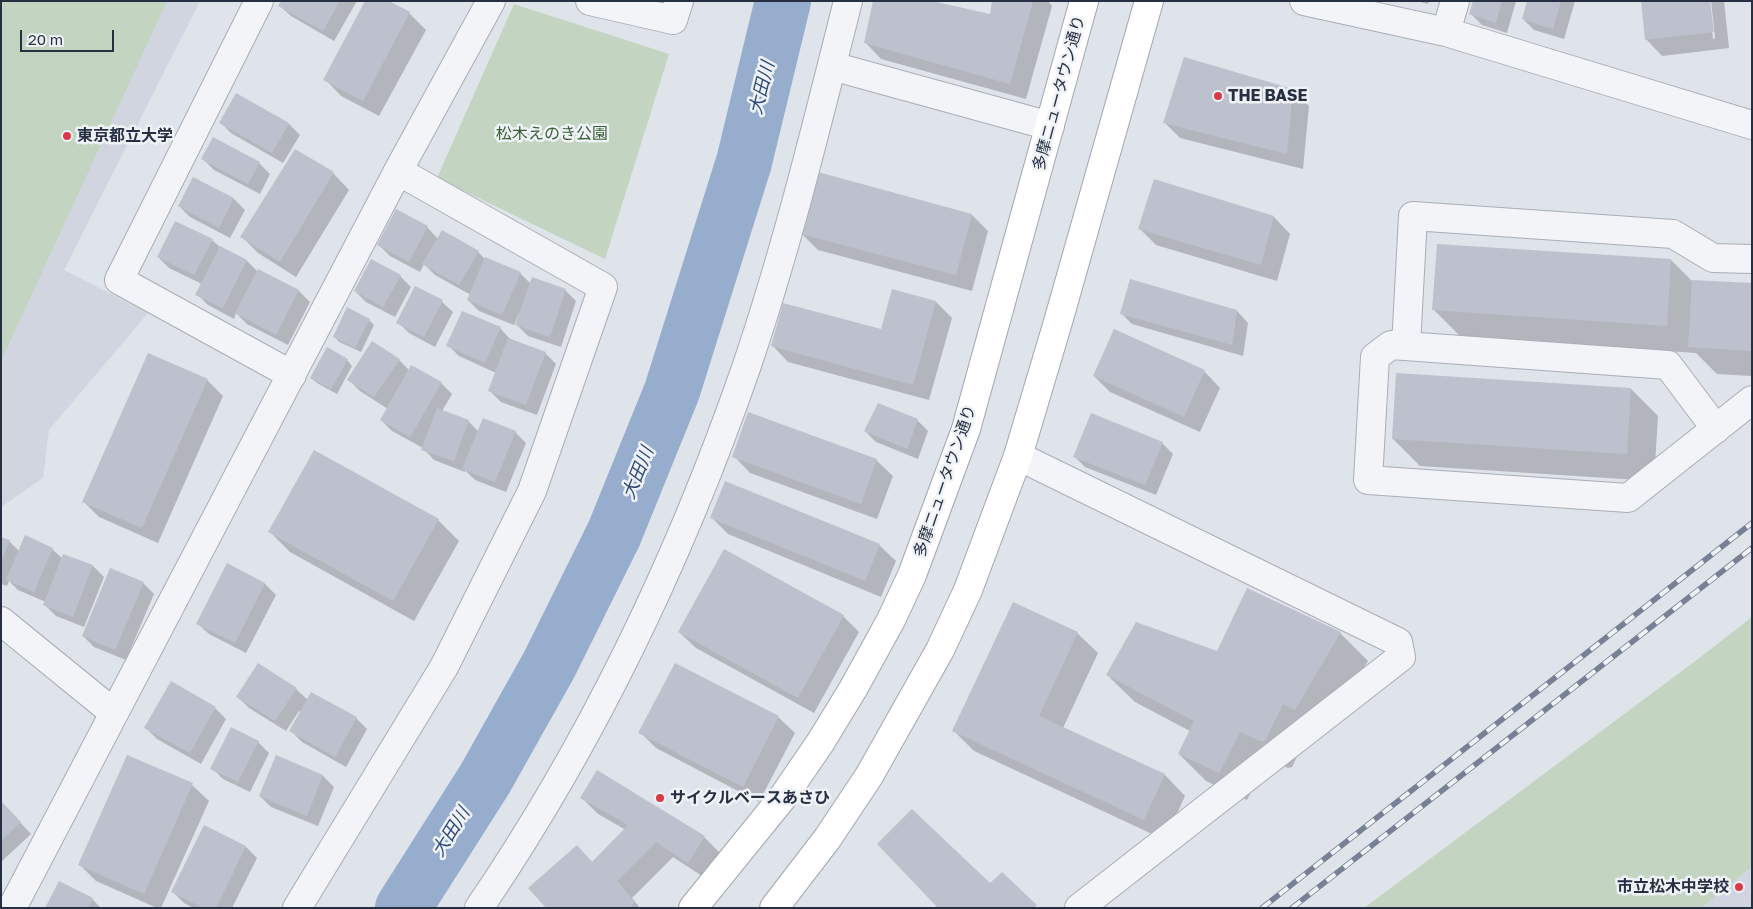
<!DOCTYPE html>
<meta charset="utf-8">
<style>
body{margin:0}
#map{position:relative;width:1753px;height:909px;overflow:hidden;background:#dfe3ea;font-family:"Golos Text",sans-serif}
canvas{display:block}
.frame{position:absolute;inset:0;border:2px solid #272f42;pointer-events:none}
.scale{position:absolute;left:20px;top:30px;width:94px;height:22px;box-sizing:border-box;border:2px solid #272f42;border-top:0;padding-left:6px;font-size:15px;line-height:18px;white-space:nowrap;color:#272f42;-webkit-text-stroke:4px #eff2f7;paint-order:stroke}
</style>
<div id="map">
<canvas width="1753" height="909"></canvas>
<div class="frame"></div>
<div class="scale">20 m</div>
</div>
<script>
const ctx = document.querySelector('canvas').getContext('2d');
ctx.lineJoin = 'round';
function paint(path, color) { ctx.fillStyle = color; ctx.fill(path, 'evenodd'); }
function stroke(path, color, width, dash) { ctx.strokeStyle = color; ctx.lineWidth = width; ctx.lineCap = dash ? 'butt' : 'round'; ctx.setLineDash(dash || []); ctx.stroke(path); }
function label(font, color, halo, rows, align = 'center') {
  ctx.font = font + ' "Golos Text","Noto Sans JP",sans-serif'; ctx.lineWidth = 5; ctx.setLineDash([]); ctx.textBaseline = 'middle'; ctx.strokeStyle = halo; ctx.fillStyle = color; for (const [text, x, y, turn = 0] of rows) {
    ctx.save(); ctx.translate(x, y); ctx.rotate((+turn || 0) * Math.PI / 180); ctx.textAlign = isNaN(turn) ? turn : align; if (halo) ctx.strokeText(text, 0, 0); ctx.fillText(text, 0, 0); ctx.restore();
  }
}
const built = new Path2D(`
 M1 1H200L64 270 148 313 49 430 43 478 1 507Z
 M1752 867V908H1701Z`);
const green = new Path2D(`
 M1 1H167L1 361Z
 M514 4 669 54 605 259 437 178Z
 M1752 617V867L1701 908H1364L1698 659Z`);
const shadow = new Path2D(`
 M282 1H357L334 41 291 16 280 6Z
 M387 1 409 13 426 30 379 116 341 96 325 79Z
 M994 1H1048L1052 6 1026 99 881 59 865 42 991 15Z
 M1417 1H1429L1428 4Z
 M1475 1H1516L1507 33 1482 25 1471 14Z
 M1528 1H1575L1564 39 1534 30 1523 19Z
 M1709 1 1713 39 1715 38 1711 1H1724L1729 48 1662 56 1646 39Z
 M1293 90 1309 106 1303 169 1180 138 1164 122Z
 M236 94 289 124 300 135 283 163 231 133 220 122Z
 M295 150 333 173 349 190 296 277 258 253 242 237Z
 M203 159 259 163 270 174 260 194 214 170Z
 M194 178 234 199 245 210 230 238 190 217 179 206Z
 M972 215 988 231 972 291 818 250 802 234Z
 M1274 217 1290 234 1277 281 1156 245 1140 229Z
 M427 227 438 239 478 252 485 259 520 273 531 284 565 290 576 301 561 347 528 336 517 325 521 314 519 313 514 325 479 311 468 300 471 295 435 275 424 264 420 272 390 256 379 245Z
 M212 240 221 248 247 261 258 272V271L299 291 310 302 288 345 247 324 236 313 234 319 208 305 197 294 202 284 169 268 158 257Z
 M1671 260 1692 281 1752 284V376L1717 374 1696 353 1461 337 1434 310Z
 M400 276 411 287 395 317 366 302 355 291Z
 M1131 281 1237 311 1248 323 1243 356 1132 324 1121 313Z
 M415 288 442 302 453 312 435 347 409 333 398 322Z
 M936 302 952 318 929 400 788 362 772 345 882 331Z
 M369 320 374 325 361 352 339 342 334 336Z
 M500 328 511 340 545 353 556 364 537 415 501 402 490 391 496 373 459 356 448 345Z
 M347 360 352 366 337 394 317 383 311 378Z
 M399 360 410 371 441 383 452 394 442 411 468 421 479 432H515L526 443 506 492 475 480 465 470V472L434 460 423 448 392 431 381 420 388 409 360 391 349 380Z
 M1204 371 1220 388 1200 432 1110 392 1094 376Z
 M207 380 223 396 158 543 99 517 83 501Z
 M1631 389 1658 416 1654 481 1420 466 1393 439Z
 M917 420 928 431 918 459 876 442 865 431Z
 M1162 443 1173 454 1156 495 1085 467 1074 456Z
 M734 456 876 460 893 476 877 519 750 473Z
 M712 518 879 545 896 561 881 597 728 534Z
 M438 520 459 541 414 621 290 552 270 532Z
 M1 538 9 541 19 551 52 549 63 559 64 555 93 566 104 577 84 627 56 616 45 605 46 602 18 590 9 581 7 586 1 584Z
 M227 565 265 584 276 595 246 653 209 634 198 624Z
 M143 583 154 594 126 660 94 647 83 636Z
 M1247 590 1340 633 1368 661 1322 736 1310 730 1292 767 1288 768 1268 758 1247 800 1206 781 1179 754 1190 731 1135 702 1107 675 1218 652Z
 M843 616 859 632 814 713 696 648 679 632Z
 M1077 633 1098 653 1063 728 1165 775 1185 796 1165 840 974 751 954 731Z
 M675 664 778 717 795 733 759 802 656 748 640 732Z
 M296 689 308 700 356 718 367 729 346 767 302 742 291 731 301 712 299 711 286 731 249 708 238 697Z
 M215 708 226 719 201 764 157 739 146 728Z
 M258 742 269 753 250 792 223 779 212 768Z
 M128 756 192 785 209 801 161 908H157L96 881 80 865Z
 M277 757 323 776 334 787 318 826 271 807 260 796Z
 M582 798 704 837 720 853 705 878 673 857 632 898 640 908H547L577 847 593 863 626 830 598 814Z
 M1 802 31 834 1 862Z
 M205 827 246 847 257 858 232 908H194L184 903 173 892Z
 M92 899 101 908H47Z`);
const river = new Path2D(`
 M403 908 485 779 549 665 614 534 672 391 744 162 783 1`);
const building = new Path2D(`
 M281 1H340L323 31 278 6Z
 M365 1H389L410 12 363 101 323 80Z
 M873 1H932L990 14 992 1H1033L1010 84 864 43Z
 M1473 1H1502L1496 23 1469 14Z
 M1527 1H1561L1553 29 1522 19Z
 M1641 1H1710L1714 32 1645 40Z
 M1184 57 1293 89 1287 154 1163 123Z
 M236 93 289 123 272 153 219 123Z
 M213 137 260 162 248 184 201 159Z
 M295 149 334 172 280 262 240 237Z
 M818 172 972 214 956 275 801 234Z
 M193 177 234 198 219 228 178 206Z
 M1154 179 1274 216 1261 265 1138 229Z
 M396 209 428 226 409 262 377 245Z
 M175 221 213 239 194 275 157 257Z
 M442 230 479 251 459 285 422 264Z
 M1437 244 1671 259 1667 326 1432 310Z
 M220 246 247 260 223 308 195 295Z
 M485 257 521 272 502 315 467 300Z
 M371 259 401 275 383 307 354 291Z
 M258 269 299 290 276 335 235 313Z
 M532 277 566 289 550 337 515 325Z
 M1130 279 1237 310 1232 345 1120 314Z
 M1692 280 1752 283V351L1688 347Z
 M415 286 443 300 424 337 396 323Z
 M892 289 936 301 913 385 771 346 783 303 881 329Z
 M347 307 370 319 355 348 333 337Z
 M462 311 501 327 485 363 446 346Z
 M1114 329 1205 370 1184 417 1093 376Z
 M508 338 546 352 526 405 488 391Z
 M372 341 400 359 374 397 347 380Z
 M327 347 348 359 331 389 310 378Z
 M148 353 208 379 142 528 82 502Z
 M411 365 442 382 410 437 380 420Z
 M1396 373 1631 388 1627 454 1392 439Z
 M878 403 918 419 907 449 864 431Z
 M437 408 469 420 454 461 421 450Z
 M748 412 877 459 861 504 732 457Z
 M1091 413 1163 442 1145 485 1073 457Z
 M483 418 516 431 495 482 462 469Z
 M314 450 439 519 393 601 268 532Z
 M725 481 880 544 865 581 710 518Z
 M25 535 53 548 34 592 6 580Z
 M1 537 10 540 1 562Z
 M724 549 844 615 798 698 678 632Z
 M63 554 93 565 73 617 43 605Z
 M227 563 265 583 235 643 196 624Z
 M110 568 144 582 115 650 82 636Z
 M1247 588 1341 632 1295 710 1283 704 1265 741H1260L1240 732 1219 773 1178 754 1194 721 1106 675 1136 622 1217 651Z
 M1013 602 1078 632 1039 716 1165 774 1144 820 952 731Z
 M258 663 297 688 275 721 236 697Z
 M675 663 779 716 743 787 638 733Z
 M171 681 216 707 190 753 144 728Z
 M311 692 357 717 335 757 289 731Z
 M231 727 259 741 238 782 210 769Z
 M127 755 193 783 144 894 78 865Z
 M276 755 323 775 307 816 259 796Z
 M597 770 705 836 688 863 656 842 617 881 635 902 629 908H546L528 888 577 845 592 862 628 825 580 798Z
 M1 801 21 822 1 841Z
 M912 809 990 883 1002 872 1037 905 1034 908H938L877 844Z
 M204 825 246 846 216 908H203L171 892Z
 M59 881 93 898 88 908H45Z`);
const minor = new Path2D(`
 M259 1 119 280 292 375
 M590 1 673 20 679 1
 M1304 1 1446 32 1752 125
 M1446 32 1455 1
 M832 66 1050 126
 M1406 346 1413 216 1673 234 1713 258 1752 259
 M1716 429 1668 365 1391 345 1375 357 1368 480 1628 498 1752 400
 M1018 456 1398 642 1401 657 1079 908
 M1 621 114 713
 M12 908 398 171 491 1
 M297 908 444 667 532 491 603 287 398 171
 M479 908C592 742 680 558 746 368 787 248 817 124 848 1`);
const major = new Path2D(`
 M693 908 783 797 820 743 853 689 891 620 912 575 966 429 1084 1
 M774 908 827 839 869 776 940 650 968 590 1018 456 1058 322 1149 1`);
const rail = new Path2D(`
 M1262 908 1752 523
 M1292 908 1752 548`);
const markers = [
 [1218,96,5,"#d93a47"],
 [67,136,5,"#d93a47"],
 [660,798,5,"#d93a47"],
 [1739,887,5,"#d93a47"]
];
const streetNames = [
 ["多摩ニュータウン通り",1059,93,-75],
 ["多摩ニュータウン通り",945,481,-71]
];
const poiNames = [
 ["THE BASE",1228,96],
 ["東京都立大学",77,136],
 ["サイクルベースあさひ",670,798],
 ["市立松木中学校",1729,887,"right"]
];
const parkNames = [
 ["松木えのき公園",552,134]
];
const waterNames = [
 ["大田川",762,88,-76],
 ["大田川",638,473,-68],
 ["大田川",451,832,-58]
];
paint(built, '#d1d5df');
paint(green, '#c3d4c0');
paint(shadow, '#0003');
stroke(river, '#97adcd', 56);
paint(building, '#bcc1cd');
stroke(minor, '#a8adb8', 30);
stroke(major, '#9ea6b6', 30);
stroke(minor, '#f2f4f8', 28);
stroke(major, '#fff', 28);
stroke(rail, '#778095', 5.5);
stroke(rail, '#eff2f7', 4, [11]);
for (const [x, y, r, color] of markers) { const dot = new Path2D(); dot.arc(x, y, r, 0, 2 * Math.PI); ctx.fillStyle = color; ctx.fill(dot); stroke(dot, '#eff2f7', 2); }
label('16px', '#272f42', '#eff2f7', streetNames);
label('bold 16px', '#272f42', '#eff2f7', poiNames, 'left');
label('16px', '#385f33', '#eff2f7', parkNames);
label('italic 18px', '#2d4a7a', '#eff2f7', waterNames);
</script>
